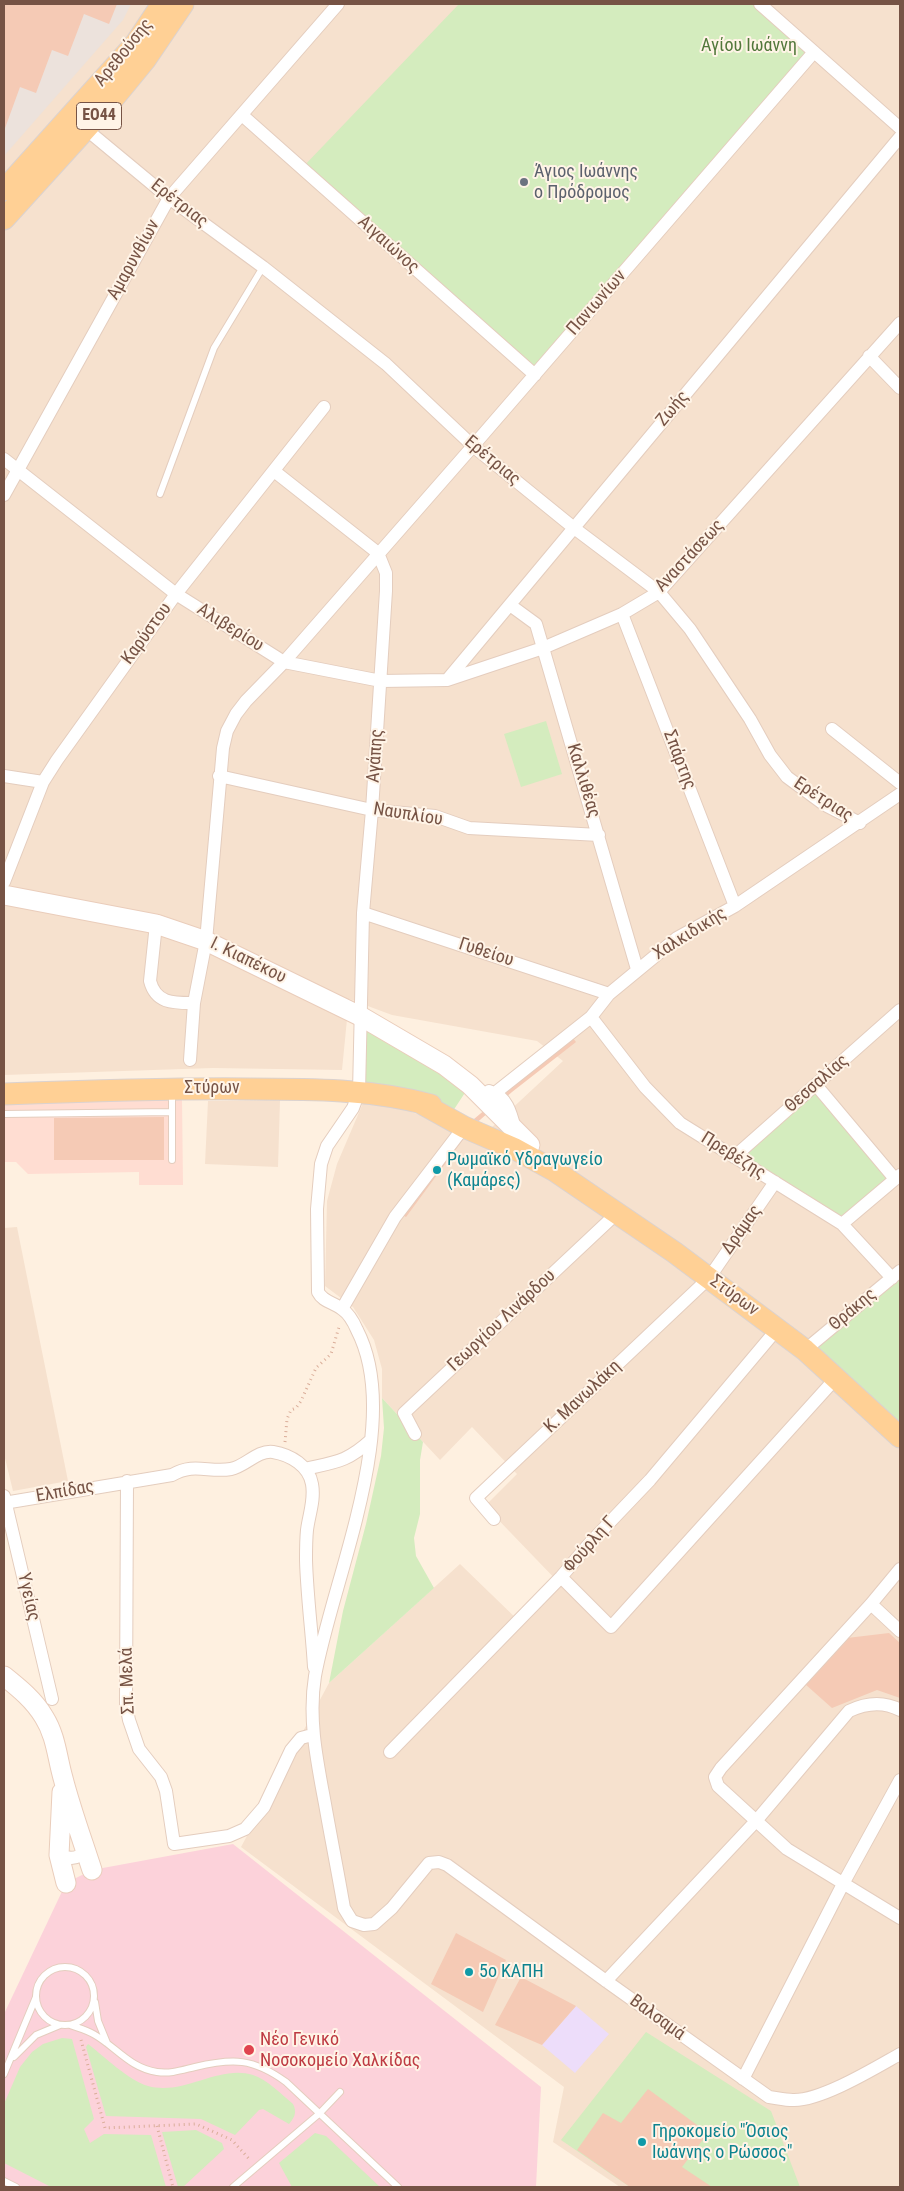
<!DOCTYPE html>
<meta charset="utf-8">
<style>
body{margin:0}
#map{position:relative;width:904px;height:2191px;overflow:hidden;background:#fef0e0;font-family:"Roboto Condensed",sans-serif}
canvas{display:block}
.frame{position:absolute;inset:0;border:5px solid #765345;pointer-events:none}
</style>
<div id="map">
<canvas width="904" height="2191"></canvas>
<div class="frame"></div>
</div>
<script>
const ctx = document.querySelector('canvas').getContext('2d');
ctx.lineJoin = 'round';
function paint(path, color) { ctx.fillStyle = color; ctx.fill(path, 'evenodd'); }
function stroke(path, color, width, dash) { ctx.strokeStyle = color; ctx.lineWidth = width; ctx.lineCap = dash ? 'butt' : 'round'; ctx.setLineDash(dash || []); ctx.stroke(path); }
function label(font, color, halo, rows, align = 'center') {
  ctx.font = font + ' "Roboto Condensed",sans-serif'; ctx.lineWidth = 4; ctx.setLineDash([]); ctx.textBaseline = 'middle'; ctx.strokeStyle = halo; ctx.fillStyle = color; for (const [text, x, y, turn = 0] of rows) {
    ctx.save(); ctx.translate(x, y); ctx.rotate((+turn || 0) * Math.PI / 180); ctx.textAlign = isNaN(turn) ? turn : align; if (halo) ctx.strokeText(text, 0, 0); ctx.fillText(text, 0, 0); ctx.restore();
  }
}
const residential = new Path2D(`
 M4 4H900V2187H620L553 2142 564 2087 241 1847 329 1683 460 1564 522 1624 561 1585 485 1506 517 1474 472 1427 440 1460 382 1398V1369L374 1340 353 1307 325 1286 327 1201 337 1164 363 1103 406 1110 439 1122 477 1141 563 1061 537 1041 392 1015 349 999 342 1070 213 1068 4 1075Z
 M280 1100 278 1167 205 1164 208 1101Z
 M17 1227 68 1481 13 1491 4 1454V1228Z`);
const commercial = new Path2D(`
 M182 1098 183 1185H139V1172L28 1174 16 1162H4V1104Z`);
const industrial = new Path2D(`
 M4 4H131L123 20 4 156Z`);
const education = new Path2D(`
 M576 2006 609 2034 575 2073 542 2045Z`);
const medical = new Path2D(`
 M233 1844 541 2087 536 2187H4V2014L66 1883 92 1870Z`);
const green = new Path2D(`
 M459 4H760L814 52 535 375 302 168Z
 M546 721 562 774 521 787 504 734Z
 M362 1017 470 1085 453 1111 359 1092Z
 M816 1085 895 1179 842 1224 734 1157Z
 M900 1271V1437L805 1350Z
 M382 1398 423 1442 420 1460V1514L414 1538 416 1556 434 1588 329 1683 343 1611 366 1524 381 1456 384 1428Z
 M646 2032 771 2111 800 2187H630L561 2140Z
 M62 2038 72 2039 94 2119 84 2129 90 2143 104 2134 151 2135 166 2187H51L4 2163V2104L20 2067 32 2052 43 2044Z
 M88 2044C105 2057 128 2080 148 2086 184 2096 219 2064 253 2075 268 2080 281 2094 293 2104 297 2112 295 2117 289 2124L263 2109 259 2110 235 2135 201 2119 106 2116 86 2047Z
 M196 2130 222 2143 224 2149 183 2187H178L162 2132Z
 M315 2133 326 2136 380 2187H292L279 2163Z`);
const building = new Path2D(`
 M4 4H117L109 24 84 14 68 56 52 50 36 93 20 87 4 131Z
 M572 1037 576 1042 512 1092 473 1126 406 1217 401 1214 468 1124Z
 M164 1117V1160H54V1118Z
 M889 1633 900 1643V1698L877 1690 832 1708 805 1684 847 1638Z
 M456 1933 506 1960 483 2012 431 1984Z
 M521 1977 576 2006 542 2045 495 2025Z
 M648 2089 708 2133 682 2167 712 2187H630L577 2150 603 2113 621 2123Z`);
const path = new Path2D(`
 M285 1442 287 1419 291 1410 296 1408 301 1401 316 1368 331 1354 339 1327
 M81 2040 105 2128 196 2124 232 2140 250 2160
 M157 2126 173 2187`);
const lane = new Path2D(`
 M160 494 214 348 263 267
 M172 1092V1160
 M4 1114 172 1112
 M36 1996a29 29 0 1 1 58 0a29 29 0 1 1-58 0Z
 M95 2002 98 2021 107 2043
 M70 2025C79 2028 87 2030 95 2035 117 2048 130 2068 157 2072 171 2074 182 2070 195 2067 233 2058 253 2058 286 2082L398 2187
 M14 2057 36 2035 60 2025
 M4 2074 36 1997
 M4 2181 16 2187
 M233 2187 320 2113 340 2092`);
const street = new Path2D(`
 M760 4 900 128
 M242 115 535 375
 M87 130 169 198 263 267 386 364 473 446 574 528 659 592 690 629 750 719 770 755 787 777 825 805 860 823
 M869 356 900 388
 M4 459 176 594 284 662 381 681 447 680 543 648 622 614 659 592 900 323
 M274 471 378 553 386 573V591L372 810 363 913 359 1092 353 1108 327 1146 321 1164 317 1209 318 1292C323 1302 333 1302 342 1309 348 1313 354 1323 357 1330 405 1422 332 1580 315 1676 308 1719 317 1761 325 1804 331 1838 338 1873 344 1908L352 1921 364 1925 374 1924 392 1908 429 1863 439 1862 447 1865 606 1981 769 2097C777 2098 785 2100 793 2100 821 2101 875 2068 900 2054
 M4 495 169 198 338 4
 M510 605 536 624 637 969
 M622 614 735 906
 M447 680 900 137
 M832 729 900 783
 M4 776 43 782
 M219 776 372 810 435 816 469 828 599 835
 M4 882 43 782 57 760 176 594 324 407
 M363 913 609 994
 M156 924 150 981C156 1004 174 1003 194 1003L206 941 223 748 227 731 236 714 246 701 284 662 473 446 814 52
 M591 1017 645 1087 680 1123 842 1224 892 1278
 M190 1060 194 1003
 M816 1085 895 1179
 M489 1091C507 1096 511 1113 515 1129
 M495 1093 591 1017 609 994 677 938 735 906 900 794
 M734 1157 900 1010
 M842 1224 900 1175
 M342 1309 395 1217 464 1127
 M805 1350 900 1271
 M415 1434 404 1413 616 1214
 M305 1469C336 1462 347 1462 371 1440
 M127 1481 126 1704 129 1720 139 1749 161 1777 166 1791 174 1844 229 1836 245 1829 264 1807 291 1750 301 1738 312 1735
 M4 1496 52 1699
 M4 1503 172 1475C194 1462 209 1473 231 1469 246 1466 257 1450 273 1452 291 1455 309 1466 312 1484 315 1500 309 1514 307 1530 306 1540 306 1550 306 1560 307 1596 312 1632 314 1667
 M494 1519 476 1498 709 1278 775 1182
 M900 1569 871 1604 721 1768 715 1777 718 1786 787 1849 900 1918
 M561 1577 611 1627 836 1378
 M871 1604 900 1631
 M390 1752 561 1577 589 1544 650 1480 778 1328
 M59 1855C69 1859 79 1860 85 1850
 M606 1981 756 1821 849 1711C866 1703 883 1701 900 1710
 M743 2079 844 1882 900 1780`);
const secondary = new Path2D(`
 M4 895 156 924 206 941 362 1017 444 1065 470 1085 530 1145
 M4 1676C19 1688 34 1700 44 1717 56 1736 57 1757 63 1778 71 1809 82 1839 92 1870
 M62 1792 59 1855 66 1883`);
const primary = new Path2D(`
 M4 190 136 43 162 4
 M4 219 113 99 145 60 183 4
 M4 1094C86 1091 168 1088 250 1089 311 1089 372 1089 431 1105
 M419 1102 464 1127 515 1149 555 1171 674 1252 805 1350 900 1437`);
const markers = [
 [524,182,5,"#6b7280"],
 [437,1170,5,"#0f9aa8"],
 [469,1972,5,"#0f9aa8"],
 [249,2050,6,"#e0444e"],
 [642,2142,5,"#0f9aa8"]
];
const shields = [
 [99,116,45]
];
const shieldNames = [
 ["ΕΟ44",99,116]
];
const parkNames = [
 ["Αγίου Ιωάννη",749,46]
];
const streetNames = [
 ["Αρεθούσης",124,53,-51],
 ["Ερέτριας",179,204,38],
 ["Αιγαιώνος",388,245,42],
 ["Αμαρυνθίων",134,260,-61],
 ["Πανιωνίων",597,303,-49],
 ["Ζωής",673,409,-50],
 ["Ερέτριας",492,461,40],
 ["Αναστάσεως",690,556,-47],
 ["Αλιβερίου",230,628,32],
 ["Καρύστου",147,634,-54],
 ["Αγάπης",376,756,-86],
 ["Σπάρτης",679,760,69],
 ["Καλλιθέας",583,781,73],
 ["Ερέτριας",823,800,33],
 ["Ναυπλίου",408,815,9],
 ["Χαλκιδικής",690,934,-32],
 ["Γυθείου",486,953,18],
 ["Ι. Κιαπέκου",248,961,26],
 ["Θεσσαλίας",817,1084,-41],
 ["Στύρων",212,1088],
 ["Πρεβέζης",733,1156,32],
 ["Δράμας",742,1230,-55],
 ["Στύρων",734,1296,36],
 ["Θράκης",853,1310,-40],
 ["Γεωργίου Λινάρδου",502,1321,-43],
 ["Κ. Μανωλάκη",583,1397,-43],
 ["Ελπίδας",65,1492,-10],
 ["Φούρλη Γ",590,1545,-48],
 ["Υγείας",28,1597,77],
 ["Σπ. Μελά",128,1681,-92],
 ["Βαλσαμά",657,2018,36]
];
const worshipNames = [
 ["Άγιος Ιωάννης",534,172],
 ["ο Πρόδρομος",534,193]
];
const cultureNames = [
 ["Ρωμαϊκό Υδραγωγείο",447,1160],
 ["(Καμάρες)",447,1181],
 ["5ο ΚΑΠΗ",479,1972],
 ["Γηροκομείο \"Όσιος",652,2132],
 ["Ιωάννης ο Ρώσσος\"",652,2153]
];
const healthNames = [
 ["Νέο Γενικό",260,2040],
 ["Νοσοκομείο Χαλκίδας",260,2061]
];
paint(residential, '#f6e1ce');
paint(commercial, '#ffddd2');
paint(industrial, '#ece2dc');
paint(education, '#edddfa');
paint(medical, '#fcd2da');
paint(green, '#d4ecbe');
paint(building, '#f5cab5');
stroke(lane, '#e4cdbe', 8);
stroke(street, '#e4cdbe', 14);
stroke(secondary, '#eacdbb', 21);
stroke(primary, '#dbd2cf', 23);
stroke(path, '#daad99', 3, [1, 4]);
stroke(lane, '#fff', 6);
stroke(street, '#fff', 12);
stroke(secondary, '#fff', 19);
stroke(primary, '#ffd095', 21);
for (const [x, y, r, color] of markers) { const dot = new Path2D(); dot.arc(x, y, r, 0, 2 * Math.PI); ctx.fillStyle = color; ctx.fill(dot); stroke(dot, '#fff4e7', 2); }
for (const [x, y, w] of shields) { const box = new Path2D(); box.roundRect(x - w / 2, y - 13.5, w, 27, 4); ctx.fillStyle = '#fff4e7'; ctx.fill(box); stroke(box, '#765345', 1); }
label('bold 16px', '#765345', null, shieldNames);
label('18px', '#51773a', '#fff4e7', parkNames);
label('18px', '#765345', '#fff4e7', streetNames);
label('18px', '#5b616d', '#fff4e7', worshipNames, 'left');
label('18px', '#0d838f', '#fff4e7', cultureNames, 'left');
label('18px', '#be3a42', '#fff4e7', healthNames, 'left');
</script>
